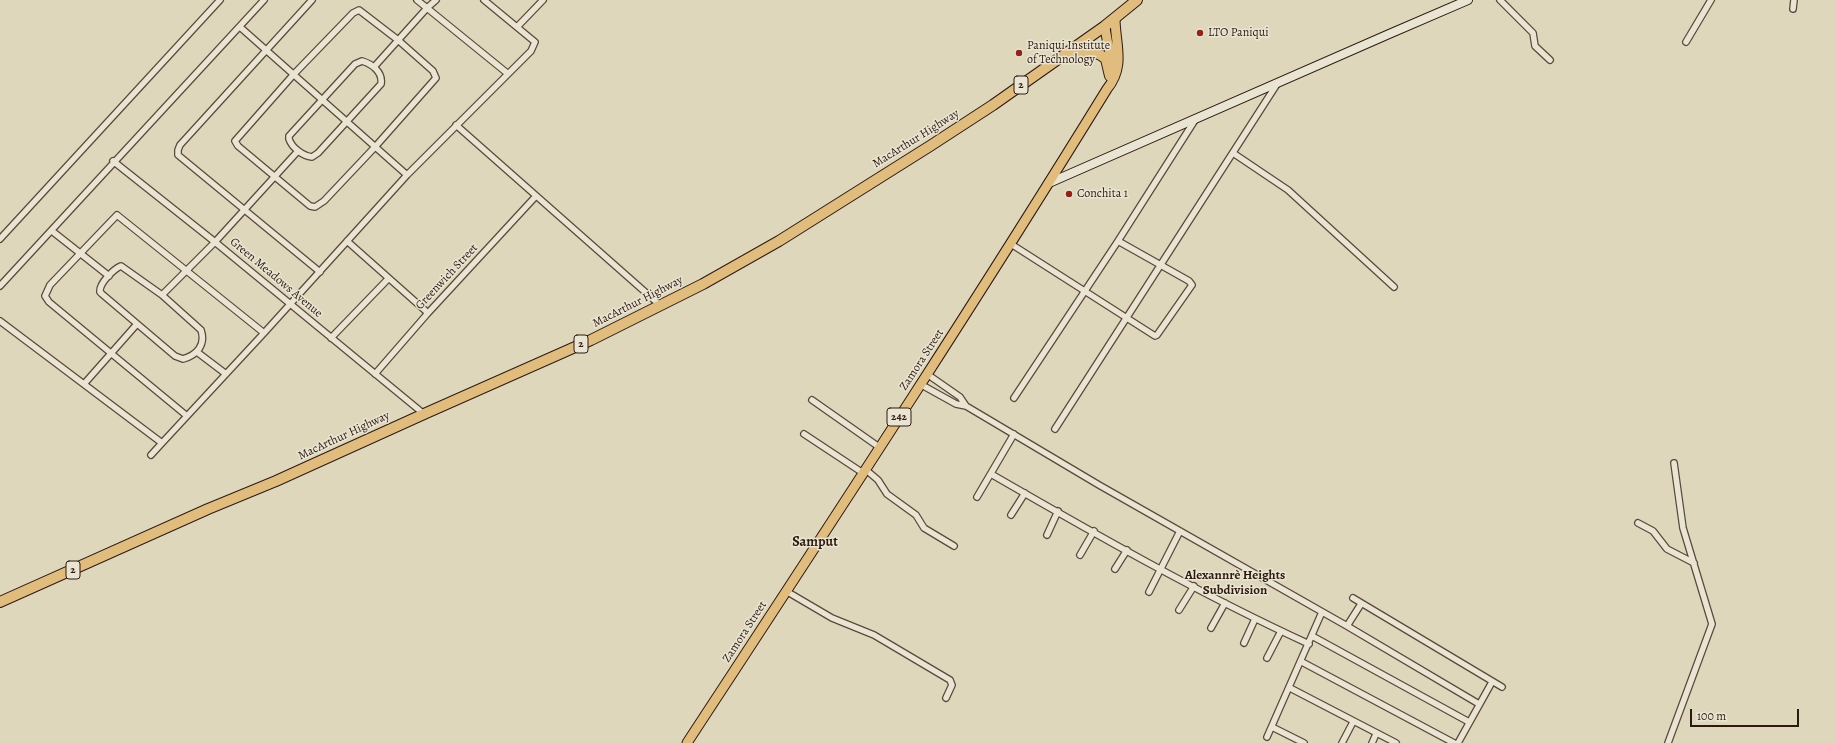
<!DOCTYPE html>
<meta charset="utf-8">
<style>
body{margin:0}
#map{position:relative;width:1836px;height:743px;overflow:hidden;background:#dfd7bc;font-family:Alegreya,serif}
canvas{display:block}
.scale{position:absolute;left:1690px;top:709px;width:109px;height:18px;box-sizing:border-box;border:2px solid #2e1910;border-top:0;padding-left:5px;font-size:12px;line-height:14px;white-space:nowrap;color:#2e1910;-webkit-text-stroke:3px #eae5d3;paint-order:stroke}
</style>
<div id="map">
<canvas width="1836" height="743"></canvas>
<div class="scale">100 m</div>
</div>
<script>
const ctx = document.querySelector('canvas').getContext('2d');
ctx.lineJoin = 'round';
function stroke(path, color, width, dash) { ctx.strokeStyle = color; ctx.lineWidth = width; ctx.lineCap = dash ? 'butt' : 'round'; ctx.setLineDash(dash || []); ctx.stroke(path); }
function label(font, color, halo, rows, align = 'center') {
  ctx.font = font + ' Alegreya,serif'; ctx.lineWidth = 3; ctx.setLineDash([]); ctx.textBaseline = 'middle'; ctx.strokeStyle = halo; ctx.fillStyle = color; for (const [text, x, y, turn = 0] of rows) {
    ctx.save(); ctx.translate(x, y); ctx.rotate((+turn || 0) * Math.PI / 180); ctx.textAlign = isNaN(turn) ? turn : align; if (halo) ctx.strokeText(text, 0, 0); ctx.fillText(text, 0, 0); ctx.restore();
  }
}
const street = new Path2D(`
 M312 0 180 145 178 150V155L320 272
 M436 0 427 8 507 73
 M1500 0 1533 33 1535 46 1550 60
 M1793 9 1794 0
 M359 10 398 40 433 71 436 78 375 147 324 201 315 207 310 206 238 146 235 141 294 74 353 13Z
 M240 27 407 175
 M517 27 543 0
 M1686 42 1711 0
 M362 61C372 64 383 72 381 84L318 153 312 157C303 156 292 148 289 139V136L355 64Z
 M374 67 427 8 417 0
 M456 125 661 306
 M1233 153 1288 190 1394 287
 M113 161 215 242 424 414
 M52 231 109 276
 M0 239 220 0
 M347 241 428 313
 M1011 244 1155 336 1157 335 1192 285 1189 281 1118 241
 M121 266 162 295 201 330C206 345 197 355 183 359L175 356 102 294 100 292C99 283 114 269 121 266Z
 M0 286 264 0
 M162 295 215 242 298 151
 M0 321 162 443 264 333 407 175 531 51 535 42 484 0
 M331 338 388 279
 M197 352 226 374
 M375 374 428 313 536 196
 M927 374 960 397 966 406
 M84 384 137 324
 M920 384 956 404 966 406 1099 485 1347 626 1479 704
 M1014 398 1118 241 1195 120
 M812 400 879 447
 M187 416 49 302 45 296 50 285 117 215 264 333
 M1055 429 1277 84
 M804 434 863 473
 M151 455 162 443
 M865 469 878 480 887 494 916 515 924 528 954 546
 M991 474C1095 534 1200 594 1309 644
 M977 497 1014 434
 M1011 515 1025 493
 M1638 523 1653 531 1667 549 1694 563
 M1047 535 1058 511
 M1080 555 1094 531
 M1115 569 1127 550
 M786 591 832 618 874 635 950 680 952 685 946 698
 M1149 592 1180 531
 M1353 598 1502 687
 M1179 610 1194 586
 M1347 626 1361 604
 M1211 628 1225 603
 M1312 636 1469 722
 M1244 643 1255 619
 M1267 658 1281 631
 M1302 662 1454 743
 M1290 688 1396 743
 M1272 727 1304 743
 M1267 737 1322 612
 M1342 743 1353 722
 M1372 743 1376 734
 M1458 743 1492 682
 M1668 743 1712 624 1683 528 1674 463`);
const secondary = new Path2D(`
 M1049 183C1189 122 1328 60 1468 0`);
const primary = new Path2D(`
 M1105 26C1106 41 1113 57 1111 72
 M687 743C829 526 971 310 1107 89 1126 66 1115 44 1115 18`);
const highway = new Path2D(`
 M1068 57C1082 51 1093 48 1106 59L1110 76
 M0 602 208 509 276 481 424 414 591 340 703 284 779 241 930 146 993 105 1105 26 1137 0`);
const markers = [
 [1200,33,4,"#8f2418"],
 [1019,53,4,"#8f2418"],
 [1069,194,4,"#8f2418"]
];
const shields = [
 [1021,85,14],
 [581,344,14],
 [899,417,24],
 [73,570,14]
];
const shieldNames = [
 ["2",1021,85],
 ["2",581,344],
 ["242",899,417],
 ["2",73,570]
];
const poiNames = [
 ["LTO Paniqui",1208,33],
 ["Paniqui Institute",1027,46],
 ["of Technology",1027,60],
 ["Conchita 1",1077,194]
];
const streetNames = [
 ["MacArthur Highway",916,139,-32],
 ["Greenwich Street",447,277,-47],
 ["Green Meadows Avenue",276,278,40],
 ["MacArthur Highway",638,302,-27],
 ["Zamora Street",922,360,-57],
 ["MacArthur Highway",344,436,-25],
 ["Zamora Street",745,632,-57]
];
const neighbourhoodNames = [
 ["Alexannrè Heights",1235,576],
 ["Subdivision",1235,591]
];
const quarterNames = [
 ["Samput",815,543]
];
stroke(street, '#5a483b', 8);
stroke(secondary, '#2e1910', 10);
stroke(primary, '#2e1910', 11);
stroke(highway, '#2e1910', 12);
stroke(street, '#eae5d3', 5.5);
stroke(secondary, '#eae5d3', 8);
stroke(primary, '#e0bc7e', 9);
stroke(highway, '#e0bc7e', 10);
for (const [x, y, r, color] of markers) { const dot = new Path2D(); dot.arc(x, y, r, 0, 2 * Math.PI); ctx.fillStyle = color; ctx.fill(dot); stroke(dot, '#eae5d3', 1.5); }
for (const [x, y, w] of shields) { const box = new Path2D(); box.roundRect(x - w / 2, y - 9, w, 18, 3); ctx.fillStyle = '#eae5d3'; ctx.fill(box); stroke(box, '#2e1910', 1); }
label('bold 11px', '#2e1910', null, shieldNames);
label('12px', '#2e1910', '#eae5d3', poiNames, 'left');
label('12px', '#2e1910', '#eae5d3', streetNames);
label('bold 13px', '#2e1910', '#eae5d3', neighbourhoodNames);
label('bold 14px', '#2e1910', '#eae5d3', quarterNames);
</script>
